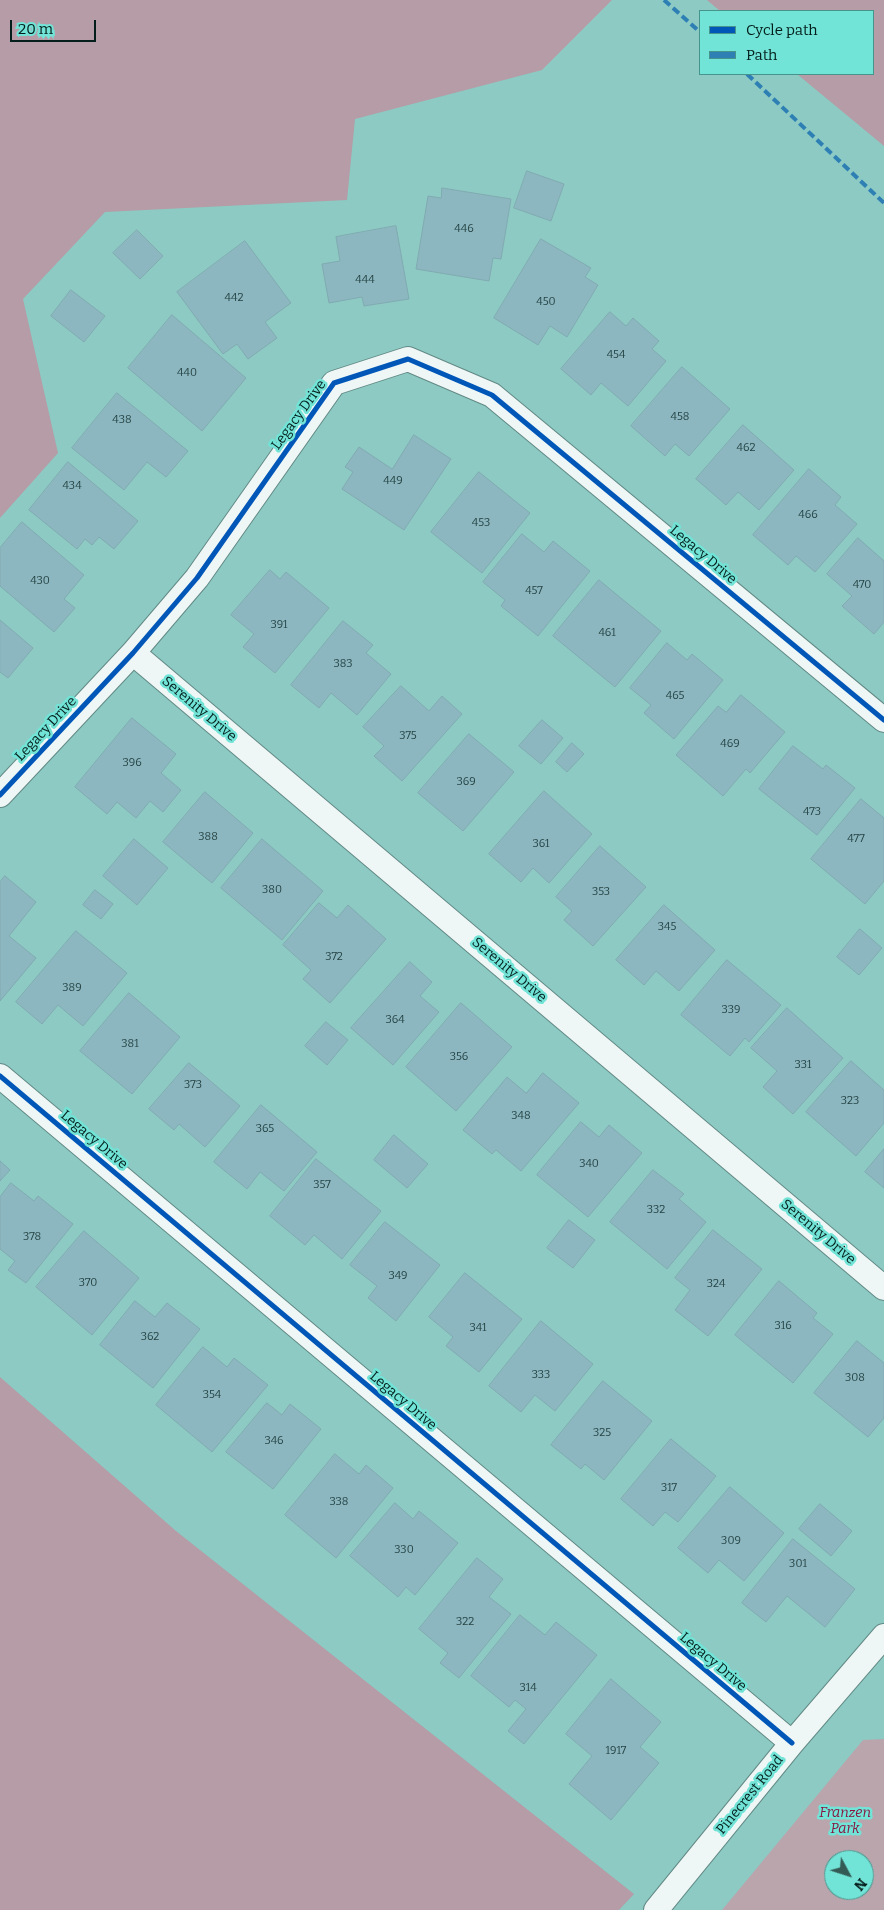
<!DOCTYPE html>
<style>
body{margin:0}
#map{position:relative;width:884px;height:1910px;overflow:hidden;background:#8ccac3;font-family:Bitter,serif}
canvas{display:block}
.legend{position:absolute;left:699px;top:10px;width:175px;height:65px;box-sizing:border-box;background:#72e4d7;border:1px solid #46958c;margin:0;padding:6px 9px;list-style:none;font-size:15px;color:#041e1b}
.legend li{display:flex;align-items:center;gap:10px;height:25px}
.legend b{width:25px;border:1px solid #46958c}
.north{position:absolute;left:824px;top:1850px;width:50px;height:50px;box-sizing:border-box;background:#72e4d7;border:1px solid #46958c;border-radius:50%;rotate:130deg;font-size:14px;font-weight:700;line-height:20px;text-align:center;color:#041e1b}
.north::after{content:'';display:block;margin:auto;width:18px;height:22px;background:#345a56;clip-path:polygon(50% 0,100% 100%,50% 72%,0 100%)}
.scale{position:absolute;left:10px;top:20px;width:86px;height:22px;box-sizing:border-box;border:2px solid #041e1b;border-top:0;padding-left:6px;font-size:15px;line-height:18px;white-space:nowrap;color:#041e1b;-webkit-text-stroke:4px #72e4d7;paint-order:stroke}
</style>
<div id="map">
<canvas width="884" height="1910"></canvas>
<ul class="legend">
<li><b style="height:6px;background:#0057b8"></b>Cycle path</li>
<li><b style="height:6px;background:#2d7fb4"></b>Path</li>
</ul>
<div class="north">N</div>
<div class="scale">20 m</div>
</div>
<script>
const ctx = document.querySelector('canvas').getContext('2d');
ctx.lineJoin = 'round';
function paint(path, color) { ctx.fillStyle = color; ctx.fill(path, 'evenodd'); }
function stroke(path, color, width, dash) { ctx.strokeStyle = color; ctx.lineWidth = width; ctx.lineCap = dash ? 'butt' : 'round'; ctx.setLineDash(dash || []); ctx.stroke(path); }
function label(font, color, halo, rows, align = 'center') {
  ctx.font = font + ' Bitter,serif'; ctx.lineWidth = 5; ctx.setLineDash([]); ctx.textBaseline = 'middle'; ctx.strokeStyle = halo; ctx.fillStyle = color; for (const [text, x, y, turn = 0] of rows) {
    ctx.save(); ctx.translate(x, y); ctx.rotate((+turn || 0) * Math.PI / 180); ctx.textAlign = isNaN(turn) ? turn : align; if (halo) ctx.strokeText(text, 0, 0); ctx.fillText(text, 0, 0); ctx.restore();
  }
}
const green = new Path2D(`
 M884 1739V1910H722L863 1740ZM834 1860H864V1890H834Z`);
const forest = new Path2D(`
 M0 0H612L542 70 355 119 347 200 105 212 23 299 58 453 0 518Z
 M707 0H884V146L797 74H873V11H720Z
 M0 1377 176 1531 634 1894 619 1910H0Z`);
const building = new Path2D(`
 M527 171 564 184 551 221 514 208Z
 M442 188 511 199 501 259 493 258 489 281 416 269 428 196 441 198Z
 M396 226 409 299 364 306 362 297 329 303 322 264 340 261 336 237Z
 M137 230 163 256 140 279 113 253Z
 M541 239 591 268 585 277 598 285 567 337 550 326 538 345 494 318Z
 M245 241 291 303 265 322 277 338 248 359 237 344 223 354 177 292Z
 M71 290 105 316 84 342 51 316Z
 M610 312 626 326 633 318 659 341 652 349 666 361 628 406 601 383 591 395 561 369Z
 M172 315 246 378 202 431 128 368Z
 M682 367 730 409 689 456 675 444 665 456 631 426Z
 M117 393 188 451 166 477 147 462 124 490 72 448Z
 M743 425 794 470 759 510 738 492 726 505 696 479Z
 M414 435 451 459 404 530 342 489 353 472 345 467 359 447 392 469Z
 M68 462 138 521 114 549 99 537 92 545 85 539 77 549 29 510Z
 M809 469 841 497 835 505 857 524 815 572 796 556 788 565 753 535Z
 M479 472 530 513 482 573 431 532Z
 M22 522 84 575 64 599 75 608 54 632 0 586V548Z
 M522 534 544 552 553 541 590 571 538 636 501 606 505 600 483 582Z
 M858 538 884 561V622L874 634 842 606 852 596 827 574Z
 M270 570 280 579 286 572 329 608 275 673 243 647 254 634 231 615Z
 M599 580 661 631 615 687 553 636Z
 M0 620 33 648 8 678 0 672Z
 M343 621 373 645 366 653 391 674 357 715 331 693 319 708 291 685Z
 M667 643 687 660 692 654 723 680 674 739 644 713 651 705 630 688Z
 M401 686 429 711 442 696 462 714 402 781 374 756 384 746 363 727Z
 M741 695 785 732 750 773 746 769 723 796 676 755 718 706 726 712Z
 M132 718 176 754 161 773 181 790 163 812 150 801 136 818 117 802 107 814 75 787Z
 M542 720 563 738 541 764 519 746Z
 M469 734 514 772 463 831 418 793Z
 M572 743 584 754 567 772 556 762Z
 M793 746 823 769 826 765 855 788 817 835 759 789Z
 M544 791 592 834 549 883 533 868 521 882 489 854Z
 M205 792 253 833 212 883 163 842Z
 M861 799 884 818V881L865 904 811 859Z
 M134 839 168 868 137 905 103 876Z
 M262 839 323 891 282 940 221 888Z
 M600 846 646 887 593 946 564 920 572 911 556 897Z
 M5 876 36 902 9 936 36 958 0 1001V882Z
 M95 890 113 904 101 919 83 905Z
 M319 903 337 918 348 905 386 939 330 1003 303 979 311 970 283 945Z
 M664 905 715 950 679 991 656 971 644 985 616 960Z
 M860 929 882 948 859 975 837 957Z
 M76 931 127 973 83 1026 58 1005 42 1024 16 1002Z
 M727 960 781 1005 749 1042 745 1038 730 1056 681 1015Z
 M410 962 432 982 420 996 439 1012 393 1065 351 1028Z
 M129 993 180 1037 132 1094 80 1051Z
 M461 1003 512 1047 456 1111 406 1067Z
 M787 1008 843 1058 793 1114 763 1087 777 1071 751 1048Z
 M326 1022 348 1040 327 1065 305 1046Z
 M851 1061 884 1090V1123L856 1156 806 1112Z
 M189 1063 240 1106 205 1147 179 1124 174 1130 149 1109Z
 M543 1073 579 1103 521 1171 496 1150 492 1154 463 1130 507 1077 526 1093Z
 M261 1105 317 1152 284 1191 260 1172 247 1189 214 1162Z
 M581 1122 599 1137 609 1125 642 1153 588 1217 537 1175Z
 M394 1135 428 1164 407 1188 374 1160Z
 M884 1149V1188L865 1172Z
 M316 1159 381 1211 342 1259 314 1235 305 1245 270 1216Z
 M0 1161 10 1170 0 1181Z
 M653 1170 684 1194 679 1199 706 1222 667 1269 610 1222Z
 M11 1183 34 1201 38 1196 73 1224 26 1283 8 1270 15 1261 0 1249V1197Z
 M569 1220 595 1240 573 1268 547 1248Z
 M385 1222 440 1265 396 1321 368 1298 377 1286 350 1265Z
 M713 1230 762 1269 708 1336 675 1310 690 1290 675 1278Z
 M84 1231 139 1278 92 1335 36 1287Z
 M465 1273 522 1319 479 1372 446 1346 453 1337 429 1317Z
 M779 1281 817 1313 813 1318 833 1334 793 1383 735 1335Z
 M135 1301 155 1317 167 1303 200 1329 153 1388 100 1345Z
 M541 1321 593 1364 555 1411 535 1395 521 1412 489 1386Z
 M857 1341 884 1363V1418L868 1437 814 1393Z
 M203 1347 227 1367 234 1358 268 1385 212 1452 156 1405Z
 M603 1381 652 1421 604 1480 585 1464 581 1469 551 1445Z
 M267 1403 282 1415 290 1404 321 1429 273 1489 226 1452Z
 M671 1439 716 1476 678 1522 665 1512 653 1526 621 1499Z
 M335 1454 359 1474 366 1465 393 1488 336 1558 285 1515Z
 M730 1487 784 1533 744 1581 719 1560 708 1573 678 1548Z
 M395 1503 413 1519 419 1511 458 1543 415 1595 406 1587 398 1597 350 1556Z
 M820 1504 852 1531 831 1556 799 1529Z
 M793 1539 855 1589 825 1627 787 1596 766 1622 742 1603Z
 M477 1558 503 1579 489 1597 511 1614 459 1678 440 1663 448 1653 419 1629Z
 M520 1615 545 1635 556 1622 597 1655 524 1744 508 1731 526 1709 515 1700 509 1707 471 1676Z
 M611 1679 661 1722 640 1747 659 1763 611 1820 569 1784 592 1756 566 1734Z`);
const street = new Path2D(`
 M133 653 884 1288
 M0 795 133 653 197 578 334 383 408 359 492 395 884 720
 M0 1076 792 1743
 M656 1910 792 1743 884 1636`);
const quiet = new Path2D(`
 M664 0 700 32
 M747 74 884 203`);
const cycleway = new Path2D(`
 M0 795 133 653 197 578 334 383 408 359 492 395 884 720
 M0 1076 792 1743`);
const numberNames = [
 ["446",464,229],
 ["444",365,280],
 ["442",234,298],
 ["450",546,302],
 ["454",616,355],
 ["440",187,373],
 ["458",680,417],
 ["438",122,420],
 ["462",746,448],
 ["449",393,481],
 ["434",72,486],
 ["466",808,515],
 ["453",481,523],
 ["430",40,581],
 ["470",862,585],
 ["457",534,591],
 ["391",279,625],
 ["461",607,633],
 ["383",343,664],
 ["465",675,696],
 ["375",408,736],
 ["469",730,744],
 ["396",132,763],
 ["369",466,782],
 ["473",812,812],
 ["388",208,837],
 ["477",856,839],
 ["361",541,844],
 ["380",272,890],
 ["353",601,892],
 ["345",667,927],
 ["372",334,957],
 ["389",72,988],
 ["339",731,1010],
 ["364",395,1020],
 ["381",130,1044],
 ["356",459,1057],
 ["331",803,1065],
 ["373",193,1085],
 ["323",850,1101],
 ["348",521,1116],
 ["365",265,1129],
 ["340",589,1164],
 ["357",322,1185],
 ["332",656,1210],
 ["378",32,1237],
 ["349",398,1276],
 ["370",88,1283],
 ["324",716,1284],
 ["316",783,1326],
 ["341",478,1328],
 ["362",150,1337],
 ["333",541,1375],
 ["308",855,1378],
 ["354",212,1395],
 ["325",602,1433],
 ["346",274,1441],
 ["317",669,1488],
 ["338",339,1502],
 ["309",731,1541],
 ["330",404,1550],
 ["301",798,1564],
 ["322",465,1622],
 ["314",528,1688],
 ["1917",616,1751]
];
const streetNames = [
 ["Legacy Drive",299,415,-54],
 ["Legacy Drive",703,555,40],
 ["Serenity Drive",199,709,40],
 ["Legacy Drive",46,729,-47],
 ["Serenity Drive",509,970,40],
 ["Legacy Drive",94,1140,40],
 ["Serenity Drive",818,1232,40],
 ["Legacy Drive",403,1401,40],
 ["Legacy Drive",713,1662,40],
 ["Pinecrest Road",750,1795,-51]
];
const parkNames = [
 ["Franzen",845,1813],
 ["Park",845,1829]
];
paint(green, '#baa5ad');
paint(forest, '#b59ca6');
paint(building, '#8cb7c0');
stroke(building, '#81aab1', 1);
stroke(street, '#628985', 26);
stroke(street, '#eef7f6', 24);
stroke(quiet, '#2d7fb4', 4, [8, 4]);
stroke(cycleway, '#0057b8', 5);
label('11px', '#264444', null, numberNames);
label('14px', '#041e1b', '#72e4d7', streetNames);
label('italic 14px', '#891640', '#72e4d7', parkNames);
</script>
